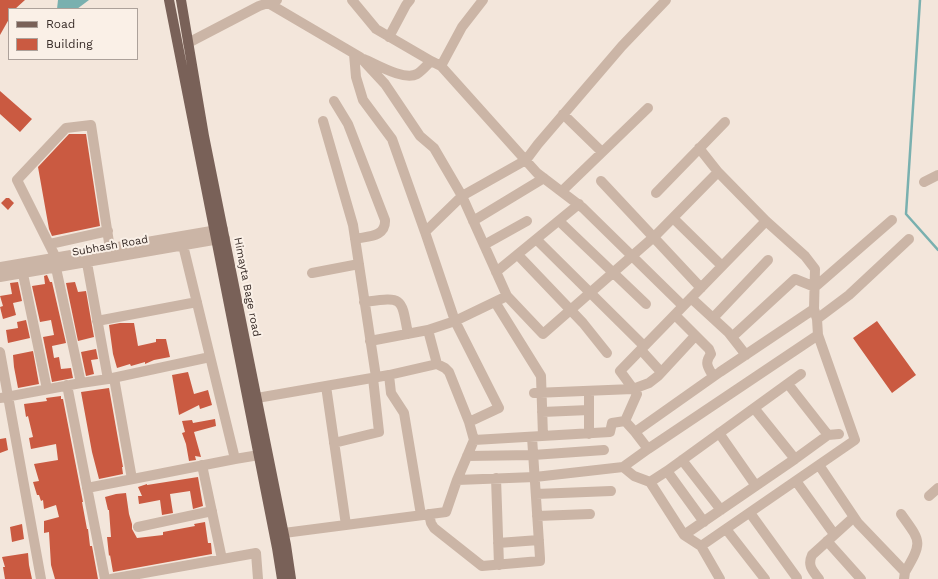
<!DOCTYPE html>
<style>
body{margin:0}
#map{position:relative;width:938px;height:579px;overflow:hidden;background:#f3e6db;font-family:"Work Sans",sans-serif}
canvas{display:block}
.legend{position:absolute;left:8px;top:8px;width:130px;height:52px;box-sizing:border-box;background:#faf0e7;border:1px solid #aca19a;margin:0;padding:5px 7px;list-style:none;font-size:12px;color:#372b27}
.legend li{display:flex;align-items:center;gap:8px;height:20px}
.legend b{width:20px;border:1px solid #aca19a}
</style>
<div id="map">
<canvas width="938" height="579"></canvas>
<ul class="legend">
<li><b style="height:5px;background:#796158"></b>Road</li>
<li><b style="height:11px;background:#ca5a41"></b>Building</li>
</ul>
</div>
<script>
const ctx = document.querySelector('canvas').getContext('2d');
ctx.lineJoin = 'round';
function paint(path, color) { ctx.fillStyle = color; ctx.fill(path, 'evenodd'); }
function stroke(path, color, width, dash) { ctx.strokeStyle = color; ctx.lineWidth = width; ctx.lineCap = dash ? 'butt' : 'round'; ctx.setLineDash(dash || []); ctx.stroke(path); }
function label(font, color, halo, rows, align = 'center') {
  ctx.font = font + ' "Work Sans",sans-serif'; ctx.lineWidth = 4; ctx.setLineDash([]); ctx.textBaseline = 'middle'; ctx.strokeStyle = halo; ctx.fillStyle = color; for (const [text, x, y, turn = 0] of rows) {
    ctx.save(); ctx.translate(x, y); ctx.rotate((+turn || 0) * Math.PI / 180); ctx.textAlign = isNaN(turn) ? turn : align; if (halo) ctx.strokeText(text, 0, 0); ctx.fillText(text, 0, 0); ctx.restore();
  }
}
const water = new Path2D(`
 M58 0H89L77 9H57Z`);
const stream = new Path2D(`
 M920 0 906 214 938 250`);
const building = new Path2D(`
 M0 0H25L15 9H9V19L0 35Z
 M0 91 32 119 20 132 0 114Z
 M69 134H86L100 226 52 236 49 229 38 167Z
 M6 198H9L14 203 8 210 1 203Z
 M47 275 50 282H52L66 343 52 346 54 358 59 357 61 369 71 368 73 378 52 382 43 337 54 335 51 320 40 322 32 286 45 284 44 276Z
 M18 282 22 301 13 303 16 315 3 319 0 307 3 306 0 296 12 294 10 283Z
 M75 282 78 292 86 291 94 337 78 341 66 283Z
 M26 320 30 338 8 343 6 330 18 328 17 322Z
 M877 321 916 375 892 393 853 338Z
 M120 323H134L138 346 156 342V339H166L170 357 154 360 145 364V362L131 366 130 364 117 368 113 354 109 325Z
 M96 349 98 359 91 360 94 374 86 376 81 352Z
 M33 351 39 384 18 388 14 367 13 355Z
 M188 372 194 394 208 390 212 405 200 409 199 405 179 415 172 375Z
 M109 388 123 467H122L123 474 99 479 92 452 81 392Z
 M61 396V399H63L83 502H82L87 529H88L90 546H92L98 579H55L51 565 49 532 44 533V521L59 517 56 505 44 509 43 500 41 501 39 495H37L33 482 39 481 34 464 58 460 56 444 31 449 29 438 33 437 28 416 26 417 24 404 47 401 46 398Z
 M215 419 216 426 194 432 201 457 195 456 196 460 189 461 186 444 182 433 185 432 182 421 192 420 193 423Z
 M6 438 8 450 0 453V439Z
 M198 477 203 506 193 509 190 491 170 494 173 513 162 515 160 500 139 504 138 496H142L138 487 147 484V485Z
 M126 493 129 514 132 524V529L137 538 163 535V532L195 526 194 524 205 522 208 543H211L212 554 113 572 110 555 109 556 107 537H111L109 510H108L105 497 116 494Z
 M22 524 24 539 12 542 10 527Z
 M28 553 29 565 32 579H5L3 567H5L2 557Z`);
const minor = new Path2D(`
 M352 0 376 29 431 61 441 66 537 173 583 208 683 306
 M666 0 622 46 538 144 526 160 462 196 425 232 455 321 507 296 543 334 656 235 718 172 766 221 805 256 815 269 814 309
 M268 3 360 57 385 84 420 136 434 148 462 196 507 296
 M389 37 406 5 410 0
 M188 43 259 6 277 0
 M354 54 356 77 363 100 392 139 425 232
 M364 59C376 64 404 81 417 74 422 71 427 65 431 61
 M441 66 462 27 483 0
 M334 101 348 124 385 220C386 237 368 236 355 239
 M563 114 602 152
 M323 121 353 225 376 377
 M699 148 718 172
 M601 181 701 288
 M924 182 938 175
 M562 191 648 108
 M656 193 725 122
 M673 218 722 266
 M473 221 544 178
 M559 221 646 304
 M181 237 235 459
 M537 240 644 346
 M50 244 108 231
 M484 245 527 221
 M518 255 583 323 607 353
 M56 258 17 180 66 128 91 125 110 249
 M87 263 108 379
 M0 267 223 229
 M56 268 81 383
 M496 272 579 204
 M312 273 359 264
 M23 274 47 389
 M0 277 225 238
 M691 298 728 332 746 355
 M364 302C403 297 401 296 408 334
 M495 302 541 376 543 436
 M675 315 709 349 711 354C704 363 708 367 713 376
 M713 318 768 260
 M817 319 849 295 909 239
 M97 321 197 302
 M732 337 795 279 815 287 892 220
 M370 341 428 330
 M641 350 661 372
 M0 352 41 579
 M437 364 445 368 449 372 469 422
 M389 375 391 393 404 413 421 515
 M114 378 132 479
 M788 384 828 435
 M67 385 105 579
 M326 386 346 525
 M589 391V434
 M534 393 633 389 649 383 658 376 695 336
 M0 398 81 383 108 379 210 357
 M257 398 389 375 437 364 428 330 455 321 499 408 469 422 474 440
 M754 408 795 459
 M542 412 589 410
 M625 421 637 394 620 371 766 221
 M635 432 648 449
 M719 433 756 486
 M334 443 379 432 373 378
 M467 456 533 455 604 450
 M682 460 721 510
 M202 465 222 559
 M819 465 858 523 905 572 904 579
 M623 467 634 476 650 482
 M667 471 704 522
 M496 478 499 565
 M457 480 535 477 623 467 648 449 818 335
 M796 481 834 534
 M87 488 235 459 259 455
 M536 494 611 491
 M929 496 938 488
 M750 513 797 578
 M429 514 431 523 434 528 482 566 540 561V558L532 437
 M901 514C921 542 923 541 905 572
 M537 516 590 514
 M138 527 212 511
 M726 529 765 579
 M284 533 446 512 457 480 474 440 610 432 612 423 625 421 635 432 720 372 814 309 817 319 818 335 855 440 701 546 720 579
 M684 535 795 459 828 435 839 434
 M827 541 861 579
 M498 543 539 540
 M701 546 684 535 650 482 667 471 801 374
 M111 579 256 553 258 579
 M819 579C813 571 807 566 812 555L854 517`);
const major = new Path2D(`
 M169 0 277 548 282 579
 M181 0 204 136 286 545 291 579`);
const streetNames = [
 ["Subhash Road",110,246,-10],
 ["Himayta Bage road",247,287,79]
];
paint(water, '#79b0af');
stroke(stream, '#79b0af', 2.5);
paint(building, '#ca5a41');
stroke(minor, '#cbb5a6', 10);
stroke(major, '#796158', 10);
label('11px', '#372b27', '#faf0e7', streetNames);
</script>
